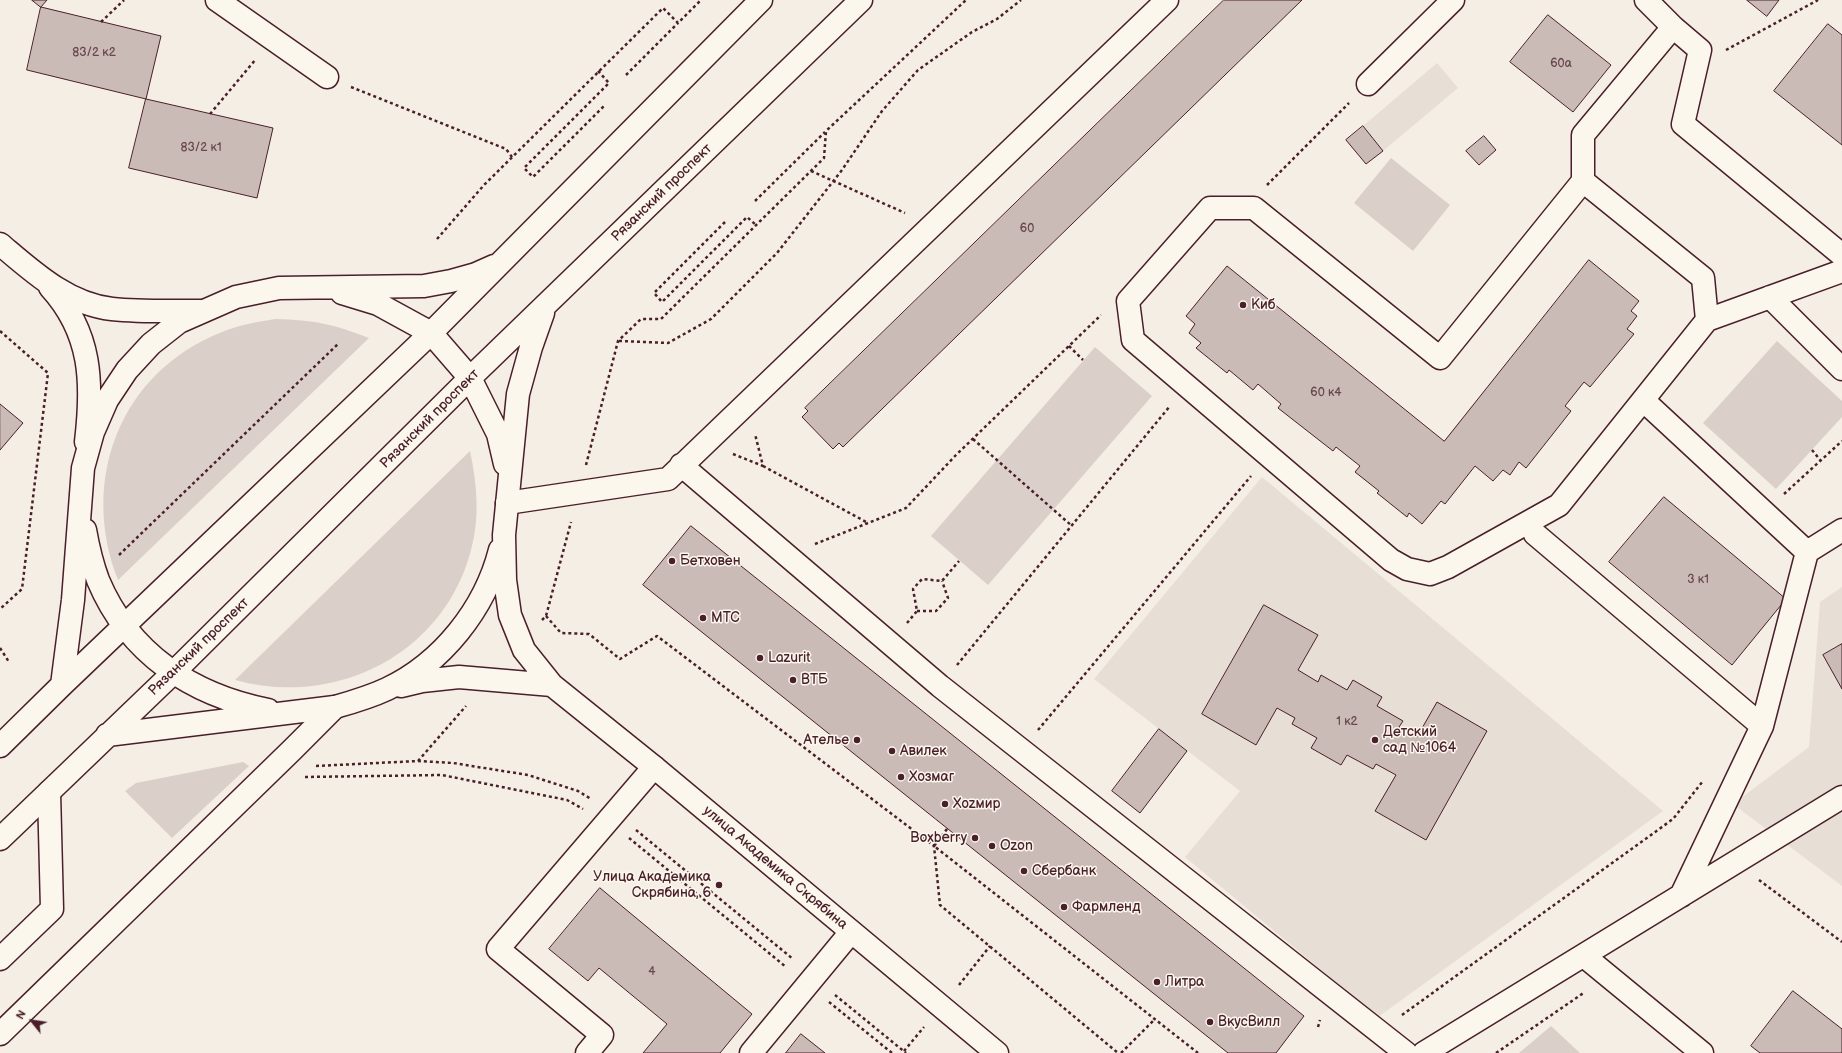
<!DOCTYPE html>
<meta charset="utf-8">
<style>
body{margin:0}
#map{position:relative;width:1842px;height:1053px;overflow:hidden;background:#f4eee4;font-family:"Balsamiq Sans",sans-serif}
canvas{display:block}
.north{position:absolute;left:12px;top:1001px;width:40px;height:40px;-webkit-text-stroke:3px #fbf7ec;paint-order:stroke;rotate:300deg;font-size:11px;font-weight:700;line-height:16px;text-align:center;color:#4a1f2b}
.north::after{content:'';display:block;margin:auto;width:14px;height:18px;background:#4a1f2b;clip-path:polygon(50% 0,100% 100%,50% 72%,0 100%)}
</style>
<div id="map">
<canvas width="1842" height="1053"></canvas>
<div class="north">N</div>
</div>
<script>
const ctx = document.querySelector('canvas').getContext('2d');
ctx.lineJoin = 'round';
function paint(path, color) { ctx.fillStyle = color; ctx.fill(path, 'evenodd'); }
function stroke(path, color, width, dash) { ctx.strokeStyle = color; ctx.lineWidth = width; ctx.lineCap = dash ? 'butt' : 'round'; ctx.setLineDash(dash || []); ctx.stroke(path); }
function label(font, color, halo, rows, align = 'center') {
  ctx.font = font + ' "Balsamiq Sans",sans-serif'; ctx.lineWidth = 3; ctx.setLineDash([]); ctx.textBaseline = 'middle'; ctx.strokeStyle = halo; ctx.fillStyle = color; for (const [text, x, y, turn = 0] of rows) {
    ctx.save(); ctx.translate(x, y); ctx.rotate((+turn || 0) * Math.PI / 180); ctx.textAlign = isNaN(turn) ? turn : align; if (halo) ctx.strokeText(text, 0, 0); ctx.fillText(text, 0, 0); ctx.restore();
  }
}
const built = new Path2D(`
 M1437 63 1458 88 1383 151 1363 126Z
 M1262 477 1663 811 1378 1017 1185 857 1240 791 1094 679Z
 M1842 587V886L1733 804 1809 747 1820 602Z`);
const green = new Path2D(`
 M1391 158 1450 205 1413 251 1354 203Z
 M275 319C314 320 333 324 369 338L118 580C79 480 120 372 222 332 239 325 257 322 275 319Z
 M1777 341 1842 401V417L1776 489 1703 423Z
 M1095 347 1152 396 988 585 931 536Z
 M470 451C477 484 480 517 471 550 444 654 336 708 235 680Z
 M243 762 249 766 172 838 125 791 136 783Z
 M1551 1026 1580 1053H1519Z`);
const building = new Path2D(`
 M32 0H47L41 7Z
 M1224 0H1302L843 447 839 443 833 449 802 417 808 411 805 408Z
 M1747 0H1779L1767 16Z
 M41 7 161 36 146 99 27 70Z
 M1548 15 1611 65 1573 112 1510 62Z
 M1828 24 1842 35V145L1774 91Z
 M146 99 273 128 257 198 129 168Z
 M1363 126 1383 151 1366 164 1346 140Z
 M1484 136 1496 150 1479 165 1466 151Z
 M1589 260 1639 301 1631 311 1637 316 1627 329 1634 334 1590 387 1584 382 1565 406 1571 411 1526 468 1519 462 1510 475 1503 470 1493 481 1475 466 1445 504 1441 501 1422 524 1409 513 1407 517 1377 493 1379 491 1355 472 1360 466 1336 447 1333 451 1278 408 1281 404 1258 384 1253 390 1229 370 1227 373 1196 348 1201 343 1189 333 1195 324 1186 316 1227 266 1444 441Z
 M0 404 23 423 0 450Z
 M1664 497 1786 599 1732 665 1609 562Z
 M691 526 1304 1016 1276 1053H1228L643 585Z
 M1264 605 1318 635 1298 670 1318 682 1321 675 1347 690 1353 680 1382 697 1377 706 1403 721 1399 727 1417 737 1437 702 1487 731 1426 840 1375 811 1396 775 1376 764 1373 769 1347 755 1341 765 1311 748 1317 738 1292 724 1295 718 1277 708 1256 745 1202 714Z
 M1842 644V689L1823 655Z
 M1159 729 1187 751 1140 813 1112 791Z
 M600 888 752 1014 720 1053H643L667 1024 599 968 588 981 549 949Z
 M1793 991 1842 1029V1053H1760L1751 1046Z
 M801 1034 825 1053H786Z`);
const path = new Path2D(`
 M101 22 124 0
 M1726 50 1818 0
 M598 71 609 83 524 168 533 177 604 106
 M626 75 678 23
 M351 87 506 149 512 157
 M210 114 256 59
 M811 171 905 213
 M1267 185 1349 103
 M755 201 825 132
 M725 222 654 293 662 302 747 217 756 225
 M437 239 484 185 663 8 678 23 701 0
 M0 331 48 373 22 589 0 609
 M619 341 668 343 711 319 777 253 842 170 882 111 918 70 972 32 997 19 1021 0
 M1069 346 1083 360
 M973 439 1072 526
 M1812 450 1821 461
 M733 454 763 466 755 434
 M586 465 618 341 641 319H661L824 158 826 131 966 0
 M763 466 868 523
 M1784 494 1842 441
 M815 544 906 508 956 455 1101 315
 M119 555 339 343
 M917 611H936L948 598 942 581
 M546 616 561 633 589 634 620 659 657 636 934 846 940 905 1118 1053
 M542 620 546 616 571 522
 M907 623 917 611 913 589 922 579 942 581 959 561
 M0 648 9 662
 M957 665 1170 406
 M1038 730 1251 476
 M418 761 466 706
 M316 766 418 761 453 763 528 775 578 791 591 799
 M305 777 442 775 567 800 583 809
 M947 829 934 846 1198 1053
 M636 830 793 959
 M629 838 786 967
 M1759 880 1842 942
 M959 985 990 946
 M835 995 906 1053
 M829 1002 892 1053
 M1402 1015 1673 819 1703 781
 M1318 1027 1320 1020
 M904 1051 924 1027
 M1121 1053 1155 1019
 M1496 1053 1585 992`);
const minor = new Path2D(`
 M217 0 327 77
 M1646 0 1673 27 1700 50 1683 124 1842 255
 M1368 84 1453 0
 M1583 181V135L1673 27
 M0 244C32 271 67 304 112 309 141 312 171 311 200 311
 M50 287C92 333 93 383 86 442
 M1770 297 1842 369
 M1707 320 1703 278 1583 181 1440 358 1254 208H1210L1128 301 1133 340 1391 560 1407 569 1430 574 1448 567 1559 505 1707 320 1842 271
 M1643 400 1807 552
 M681 465 940 686 1406 1053
 M507 503 668 479 1167 0
 M1535 534 1762 726
 M1681 896 1762 726 1807 552 1842 530
 M1584 956 1702 1053
 M0 959 52 909 49 792
 M0 1034 292 750 335 707
 M587 1053 602 1035 498 949 654 767
 M751 1053 851 932
 M1424 1053 1842 797`);
const major = new Path2D(`
 M342 293 378 304 431 333 470 378 498 434 505 464
 M543 313 531 347 518 394 504 535 505 580 510 615 524 650 552 685 654 767 997 1053
 M85 530C88 547 92 564 98 580 129 654 192 695 268 710
 M62 685 73 600 83 468 93 432 107 400 127 370 151 344 179 322 236 297 279 288 424 286 451 281 476 274 494 266
 M401 686 422 681 459 677 552 685
 M107 735 335 707C353 702 370 697 387 689 442 663 485 609 500 550
 M0 746 62 685 431 333 761 0
 M0 839 174 672 470 378 861 0`);
const markers = [
 [1243,305,4,"#4a1f2b"],
 [672,561,4,"#4a1f2b"],
 [703,618,4,"#4a1f2b"],
 [760,658,4,"#4a1f2b"],
 [793,680,4,"#4a1f2b"],
 [857,740,4,"#4a1f2b"],
 [1375,740,4,"#4a1f2b"],
 [892,751,4,"#4a1f2b"],
 [901,777,4,"#4a1f2b"],
 [945,804,4,"#4a1f2b"],
 [975,838,4,"#4a1f2b"],
 [992,846,4,"#4a1f2b"],
 [1024,871,4,"#4a1f2b"],
 [719,885,4,"#4a1f2b"],
 [1064,907,4,"#4a1f2b"],
 [1157,982,4,"#4a1f2b"],
 [1210,1022,4,"#4a1f2b"]
];
const numberNames = [
 ["83/2 к2",94,53],
 ["60а",1561,64],
 ["83/2 к1",201,148],
 ["60",1027,229],
 ["60 к4",1326,393],
 ["3 к1",1698,580],
 ["1 к2",1347,722],
 ["4",652,972]
];
const streetNames = [
 ["Рязанский проспект",662,193,-44],
 ["Рязанский проспект",430,419,-45],
 ["Рязанский проспект",199,647,-44],
 ["улица Академика Скрябина",775,868,40]
];
const poiNames = [
 ["Киб",1251,305],
 ["Бетховен",680,561],
 ["МТС",711,618],
 ["Lazurit",768,658],
 ["ВТБ",801,680],
 ["Детский",1383,732],
 ["сад №1064",1383,748],
 ["Ателье",849,740,"right"],
 ["Авилек",900,751],
 ["Хозмаг",909,777],
 ["Хоzмир",953,804],
 ["Boxberry",967,838,"right"],
 ["Ozon",1000,846],
 ["Сбербанк",1032,871],
 ["Улица Академика",711,877,"right"],
 ["Скрябина, 6",711,893,"right"],
 ["Фармленд",1072,907],
 ["Литра",1165,982],
 ["ВкусВилл",1218,1022]
];
paint(built, '#e7dfd6');
paint(green, '#dbd0c9');
paint(building, '#cabbb6');
stroke(building, '#4a1f2b', 1);
stroke(minor, '#4a1f2b', 25);
stroke(major, '#4a1f2b', 25);
stroke(path, '#4a1f2b', 2.5, [3, 3]);
stroke(minor, '#fbf7ec', 22);
stroke(major, '#fbf7ec', 22);
for (const [x, y, r, color] of markers) { const dot = new Path2D(); dot.arc(x, y, r, 0, 2 * Math.PI); ctx.fillStyle = color; ctx.fill(dot); stroke(dot, '#fbf7ec', 1.5); }
label('12px', '#6a464e', null, numberNames);
label('14px', '#4a1f2b', '#fbf7ec', streetNames);
label('14px', '#4a1f2b', '#fbf7ec', poiNames, 'left');
</script>
